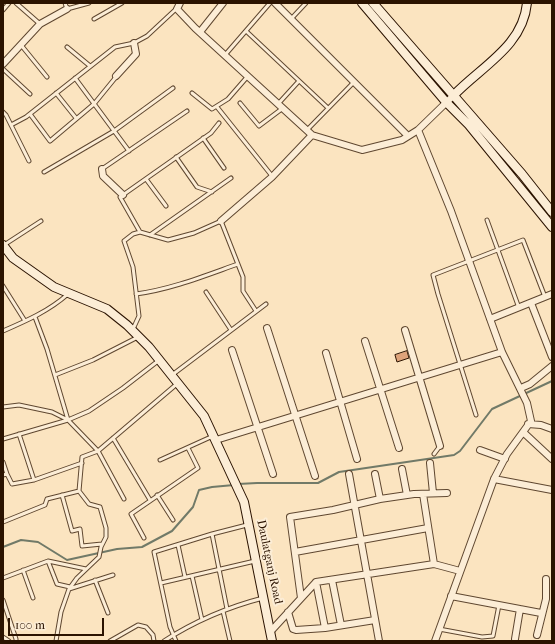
<!DOCTYPE html>
<style>
body{margin:0}
#map{position:relative;width:555px;height:644px;overflow:hidden;background:#fbe4c0;font-family:"IM FELL French Canon",serif}
canvas{display:block}
.frame{position:absolute;inset:0;border:4px solid #2b1300;pointer-events:none}
.scale{position:absolute;left:8px;top:618px;width:96px;height:18px;box-sizing:border-box;border:2px solid #2b1300;border-top:0;padding-left:5px;font-size:12px;line-height:14px;white-space:nowrap;color:#2b1300;-webkit-text-stroke:3px #fcedd6;paint-order:stroke}
</style>
<div id="map">
<canvas width="555" height="644"></canvas>
<div class="frame"></div>
<div class="scale">100 m</div>
</div>
<script>
const ctx = document.querySelector('canvas').getContext('2d');
ctx.lineJoin = 'round';
function stroke(path, color, width, dash) { ctx.strokeStyle = color; ctx.lineWidth = width; ctx.lineCap = dash ? 'butt' : 'round'; ctx.setLineDash(dash || []); ctx.stroke(path); }
function paint(path, color) { ctx.fillStyle = color; ctx.fill(path, 'evenodd'); }
function label(font, color, halo, rows, align = 'center') {
  ctx.font = font + ' "IM FELL French Canon",serif'; ctx.lineWidth = 4; ctx.setLineDash([]); ctx.textBaseline = 'middle'; ctx.strokeStyle = halo; ctx.fillStyle = color; for (const [text, x, y, turn = 0] of rows) {
    ctx.save(); ctx.translate(x, y); ctx.rotate((+turn || 0) * Math.PI / 180); ctx.textAlign = isNaN(turn) ? turn : align; if (halo) ctx.strokeText(text, 0, 0); ctx.fillText(text, 0, 0); ctx.restore();
  }
}
const stream = new Path2D(`
 M238 484 257 483H318L339 472 454 455 460 451 492 409 552 381
 M3 547 21 540 38 542 67 560 117 549 142 547 172 531 193 507 199 490 212 487 234 485`);
const building = new Path2D(`
 M407 351 409 358 397 362 395 355Z`);
const lane = new Path2D(`
 M16 3 40 24
 M65 3 67 9 89 3
 M3 10 9 3
 M94 19 122 3
 M291 19 306 3
 M246 31 328 108
 M21 45 47 77
 M67 47 90 66
 M225 55 270 3
 M3 69 30 94
 M75 78 129 151
 M56 93 76 118
 M192 93 212 109 228 99 248 76
 M240 103 259 126 283 108
 M278 104 299 81
 M217 107 272 176
 M3 112 6 115 29 161
 M30 114 50 141 94 104 116 77
 M11 125 26 117 115 47 134 43 147 36 176 9
 M307 130 354 82
 M203 138 224 168
 M176 157 197 187 212 192
 M102 169 187 111
 M44 172 114 131 173 88
 M146 179 166 206
 M487 220 519 308
 M140 232 120 197 211 133 219 123
 M150 235 231 178
 M4 245 41 221
 M3 286 25 321
 M206 292 231 330
 M136 294C172 289 204 276 238 264
 M35 317 47 349 68 420
 M133 329 139 316 133 267 124 241 133 234 140 232 168 240 194 233 221 221 243 277V291L256 311
 M3 331C26 321 49 311 68 294
 M55 375 93 360 138 337
 M172 375 266 304
 M3 407 19 405 52 412 68 420 98 451 124 499
 M476 415 438 294 433 275 523 240 545 297
 M19 434 34 480
 M113 438 150 500
 M3 439 68 420 89 411 123 388 158 361
 M434 454 440 446
 M160 460 213 436
 M3 462 7 474 3 475
 M7 474 12 484 34 480 82 463
 M62 495 72 531 80 529 82 546 102 544
 M157 495 173 520
 M3 522 45 505 47 499 79 491 82 457 98 451 178 383
 M212 534 227 609
 M144 538 131 514 198 468 188 448
 M178 545 185 577
 M48 561 57 584 70 587
 M23 570 33 598
 M192 576 202 620
 M3 578 48 561 86 569
 M95 580 108 613
 M161 583 255 561
 M69 589 113 575
 M3 600 16 639V641
 M223 611 230 641
 M439 629 482 637 493 636 499 605
 M3 637 9 641
 M56 641 61 612 69 589 77 578 99 557 101 547 106 537V528L100 507 89 504 79 491
 M110 641 138 625 146 627 153 635 154 641
 M164 641C195 621 228 607 263 598
 M176 641 170 627 154 552 212 534 247 525`);
const street = new Path2D(`
 M180 3 177 9 195 28 312 135 362 150 402 140 418 130
 M275 3 408 136
 M200 32 223 3
 M3 64 40 24 67 9
 M116 76 136 54 134 43
 M102 169 103 176 123 195
 M221 221 272 177 312 135
 M531 303 552 357
 M490 319 552 294
 M267 328 315 476
 M405 330 440 446
 M365 341 399 448
 M232 350 273 474
 M326 353 357 459
 M521 388 530 384 552 366
 M528 424 541 425 552 429
 M523 432 552 459
 M216 440 502 352
 M480 450 505 459
 M430 463 433 493
 M402 469 407 495
 M349 474 379 641
 M375 474 380 499
 M494 479 552 490
 M423 494 434 564
 M295 552 428 528
 M332 580 341 625
 M316 582 325 628
 M451 596 541 613
 M301 598 290 517 333 510 380 499 414 494 447 493
 M288 612 293 629 296 630 325 628 375 620
 M271 631 316 582 434 564 460 571
 M537 635 546 599V579
 M515 639 520 609
 M435 641 494 479 507 454 531 421 527 403 502 352 451 211 418 130 454 95`);
const secondary = new Path2D(`
 M362 3 446 102 469 125 552 227
 M373 3 522 174 552 212
 M454 95C482 66 523 46 527 3
 M3 245 13 258 54 287 107 309 127 325 149 347 204 416 244 502 272 641`);
const streetNames = [
 ["Daulatganj Road",269,562,78]
];
stroke(stream, '#717a68', 2);
paint(building, '#dea37a');
stroke(building, '#2b1300', 1);
stroke(lane, '#5f4730', 5);
stroke(street, '#5f4730', 8);
stroke(secondary, '#2b1300', 10);
stroke(lane, '#fcedd6', 3);
stroke(street, '#fcedd6', 6);
stroke(secondary, '#fcedd6', 8);
label('12px', '#2b1300', '#fcedd6', streetNames);
</script>
